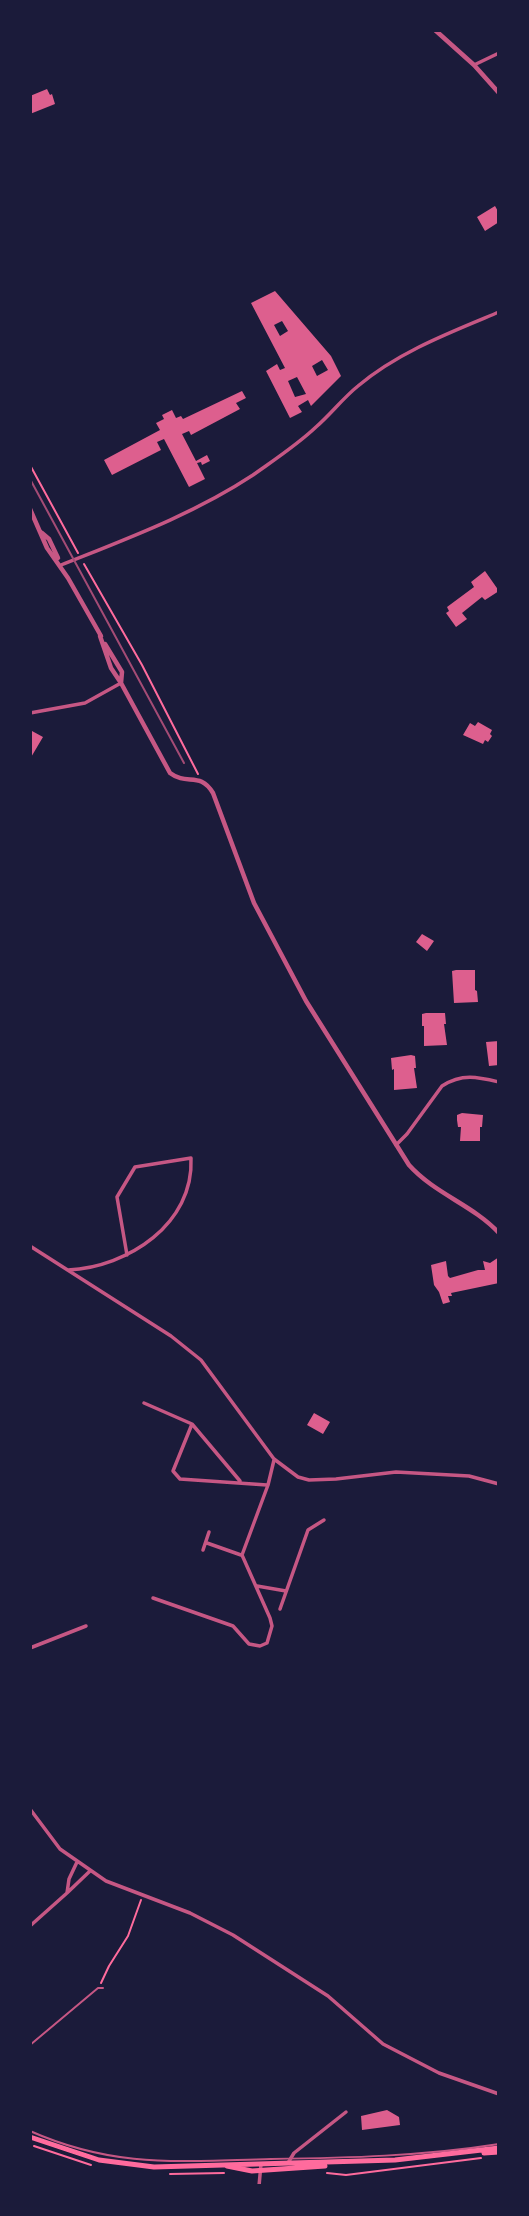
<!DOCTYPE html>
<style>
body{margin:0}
#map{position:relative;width:529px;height:2216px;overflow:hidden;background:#1b1b3a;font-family:"Nunito Sans",sans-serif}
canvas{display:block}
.frame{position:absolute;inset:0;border:32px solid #1b1b3a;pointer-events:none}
</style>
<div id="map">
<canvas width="529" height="2216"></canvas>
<div class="frame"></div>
</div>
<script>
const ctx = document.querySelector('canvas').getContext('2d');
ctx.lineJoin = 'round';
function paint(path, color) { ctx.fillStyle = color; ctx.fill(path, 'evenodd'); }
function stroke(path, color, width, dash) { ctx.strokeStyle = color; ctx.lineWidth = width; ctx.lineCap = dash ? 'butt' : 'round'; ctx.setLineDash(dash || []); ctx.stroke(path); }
const building = new Path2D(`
 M47 89 50 95 52 94 55 104 30 114V96Z
 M495 206 499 213V222L485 231 477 217Z
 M275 291 331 356 341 376 311 406 308 400 298 406 302 412 290 418 266 371 277 364 280 370 285 368 251 303ZM282 321 288 331 280 336 274 325ZM322 360 328 370 317 376 312 366ZM297 377 306 394 295 397 288 381Z
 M242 391 246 398 236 403 240 409 191 435 189 431 182 434 196 461 207 455 210 461 202 465 201 462 197 463 205 479 189 487 164 439 157 442 161 450 112 475 104 460 160 430 156 423 164 419 162 415 172 410 176 418 181 416 183 419Z
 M485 571 499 591 485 600 482 597 462 613 467 619 456 627 446 613 449 611 447 607 474 587 471 582Z
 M478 722 492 730 490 734 492 736 488 742 485 740 483 744 463 735 470 723 475 726Z
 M32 731 43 737 30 759V735Z
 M422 934 434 941 427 951 416 942Z
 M456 970H475V990L477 991 478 1002 454 1003 452 971Z
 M426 1013H445L446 1024H444L447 1045 424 1046V1026H422V1014Z
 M499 1041V1065L489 1066 486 1042Z
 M411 1055 415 1056 416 1068H414L417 1088 394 1090V1069L392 1070 391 1058Z
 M462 1113 483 1115 482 1127H480V1141H460L461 1127H458L457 1120V1115Z
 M499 1257V1283L451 1293 452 1296H448L450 1302 443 1304 439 1292 434 1285 431 1265 446 1261 448 1276 450 1278 478 1270H485L483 1261 490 1263Z
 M314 1413 330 1422 323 1434 307 1425Z
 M387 2110 399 2117 400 2125 362 2130 361 2116Z`);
const path = new Path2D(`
 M30 465 78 553
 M84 564 142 665 198 774
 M101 1983 109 1966 128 1936 141 1900
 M34 2146 91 2165
 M327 2173 346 2175 481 2158
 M170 2174 224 2173`);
const service = new Path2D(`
 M30 2045 98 1988H103
 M30 2131C116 2169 180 2161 271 2159 347 2158 423 2156 499 2144`);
const minor = new Path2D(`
 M474 65 499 53
 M61 565C126 539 194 514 253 475 274 460 297 445 316 427 331 414 343 398 358 386 398 352 451 332 499 312
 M30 713 85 703 121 683
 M396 1145 407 1134 442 1086C462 1073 478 1077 499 1082
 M30 1246 171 1336 201 1360 274 1459 298 1477 309 1480 336 1479 396 1472 469 1476 499 1484
 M68 1270C128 1267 194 1224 191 1158L135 1167 117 1197 127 1255
 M144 1403 192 1424 240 1481
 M192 1424 173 1471 180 1479 267 1485
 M207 1543 241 1555
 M203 1550 209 1532
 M257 1586 286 1591
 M153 1598 233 1626 249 1644 260 1646 267 1643 272 1626 270 1618 242 1555 268 1485 274 1460
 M280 1609 308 1530 324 1520
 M30 1648 86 1626
 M30 1809 60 1849 106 1881 190 1913 233 1935 328 1996 383 2044 439 2073 499 2094
 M77 1862 69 1879 67 1893 90 1871
 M30 1926 67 1893
 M288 2163 294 2153 346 2112
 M259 2186 261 2164`);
const tertiary = new Path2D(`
 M435 30 474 65 499 93
 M30 509 47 548 68 578 101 636
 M42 533 49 539 58 558
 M100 636 111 668 121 683 170 773C187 786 200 771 213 793L254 903 306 1001 409 1165C435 1194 473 1205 499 1233
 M105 644 122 672 121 683`);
const primary = new Path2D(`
 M30 2137 99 2160 154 2167 395 2160 499 2148
 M484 2153 499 2152
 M227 2166 252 2171 325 2166`);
const tram = new Path2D(`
 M30 479 184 763`);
paint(building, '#dd5f8e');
stroke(path, '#ff6b9d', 2);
stroke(service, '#c65784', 2);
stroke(minor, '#c65784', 3.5);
stroke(tertiary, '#c65784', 4.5);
stroke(primary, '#ff6b9d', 5);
stroke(tram, '#a44b75', 2);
</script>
